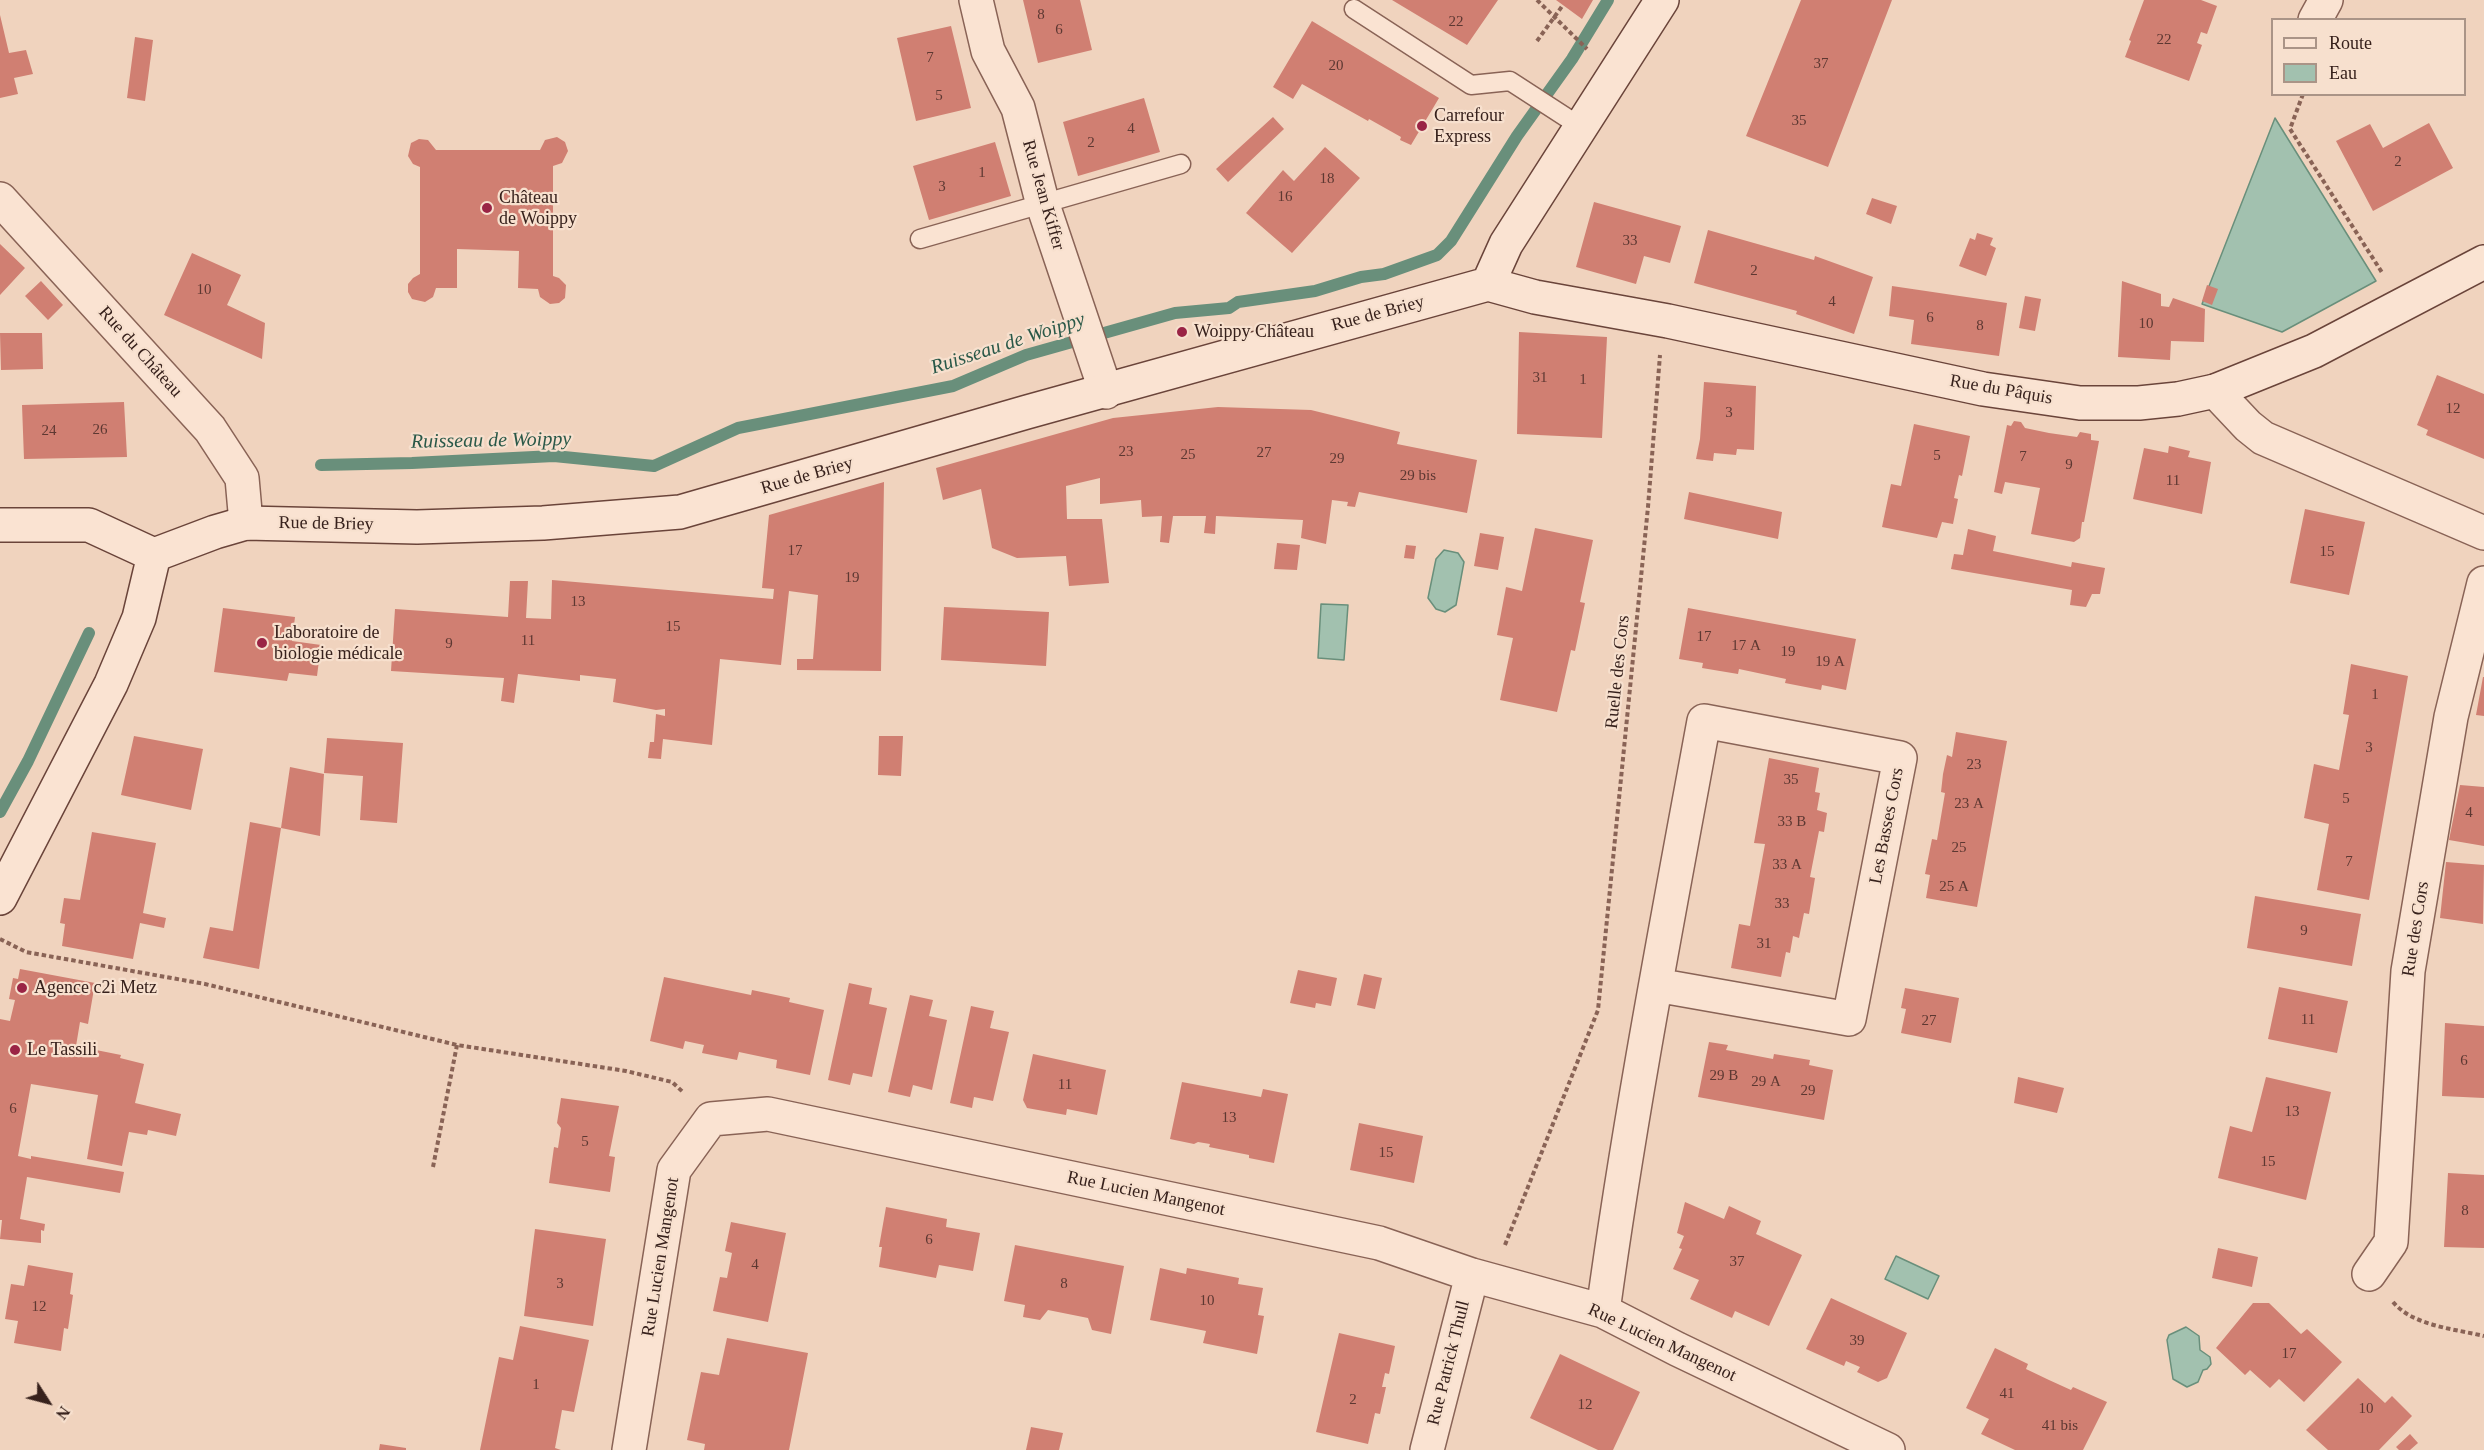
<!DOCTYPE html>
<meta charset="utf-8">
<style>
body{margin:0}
#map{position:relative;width:2484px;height:1450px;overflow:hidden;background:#f0d3be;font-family:"Times New Roman",serif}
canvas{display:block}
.legend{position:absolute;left:2271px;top:18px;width:195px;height:78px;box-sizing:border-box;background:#f7e0ce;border:2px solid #aa9487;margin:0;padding:8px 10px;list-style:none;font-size:18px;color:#37211c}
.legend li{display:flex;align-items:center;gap:12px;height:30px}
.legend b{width:30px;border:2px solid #aa9487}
.north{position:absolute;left:18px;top:1372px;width:60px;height:60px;-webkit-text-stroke:4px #f7e0ce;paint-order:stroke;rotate:126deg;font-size:16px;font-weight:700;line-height:24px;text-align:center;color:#37211c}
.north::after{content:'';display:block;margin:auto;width:21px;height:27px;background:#37211c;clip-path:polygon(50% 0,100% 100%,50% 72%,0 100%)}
</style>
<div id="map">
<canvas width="2484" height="1450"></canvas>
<ul class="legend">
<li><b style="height:8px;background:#fae3d2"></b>Route</li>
<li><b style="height:16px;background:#a2c1af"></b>Eau</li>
</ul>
<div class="north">N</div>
</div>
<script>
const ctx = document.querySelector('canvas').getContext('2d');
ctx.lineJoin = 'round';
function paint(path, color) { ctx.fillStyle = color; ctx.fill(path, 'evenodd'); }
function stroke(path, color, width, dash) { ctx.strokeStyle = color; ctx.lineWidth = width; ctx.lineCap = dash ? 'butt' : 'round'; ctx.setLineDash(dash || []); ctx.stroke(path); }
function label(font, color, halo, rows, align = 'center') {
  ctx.font = font + ' "Times New Roman",serif'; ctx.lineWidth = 4.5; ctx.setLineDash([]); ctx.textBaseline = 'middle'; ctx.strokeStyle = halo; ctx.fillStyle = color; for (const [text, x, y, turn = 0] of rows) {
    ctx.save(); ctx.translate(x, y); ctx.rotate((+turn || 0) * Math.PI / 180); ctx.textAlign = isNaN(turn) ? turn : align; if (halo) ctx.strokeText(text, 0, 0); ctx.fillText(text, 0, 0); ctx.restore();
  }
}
const water = new Path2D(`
 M2275 118 2376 281 2282 332 2202 304Z
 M1444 550 1458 553 1464 562 1456 605 1445 612 1436 609 1428 598 1436 559Z
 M1321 604 1348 605 1344 660 1318 658Z
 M1896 1256 1939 1276 1928 1299 1885 1279Z
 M2186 1327 2199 1336 2200 1350 2210 1357 2211 1364 2207 1369 2203 1370 2198 1382 2187 1387 2173 1379 2167 1340 2169 1335Z`);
const stream = new Path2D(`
 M321 465 412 463 554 456 654 466 738 428 953 386 1026 355 1175 313 1229 308 1238 302 1315 291 1361 277 1384 274 1437 255 1451 241 1517 136 1572 59 1608 0
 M0 812 28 761 89 633`);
const building = new Path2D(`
 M1023 0H1080L1092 50 1038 63Z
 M1392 0H1498L1467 45Z
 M1556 0H1593L1582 19Z
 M1801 0H1892L1828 167 1746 136Z
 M2144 0H2201L2217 6 2207 34 2201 32 2197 43 2202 45 2189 81 2125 57 2131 41 2129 40Z
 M0 15 9 53 26 50 33 74 14 78 18 94 0 98Z
 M1312 21 1439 98 1411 145 1400 140 1401 137 1369 119 1368 121 1302 84 1293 99 1273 87Z
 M951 26 971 108 916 121 897 38Z
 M135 37 153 40 145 101 127 98Z
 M1144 98 1160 152 1078 176 1063 122Z
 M1273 117 1284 129 1228 182 1216 169Z
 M2429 123 2453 168 2373 211 2336 141 2370 124 2383 148Z
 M557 137 565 142 568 151 562 163 553 166V276L559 278 566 285 565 298 559 303 550 304 540 297 538 289 518 288 519 251 457 249V288H436L433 297 425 302 412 299 408 292V284L413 278 420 274V167L413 164 408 156 411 143 419 139 428 140 436 150H540L545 140Z
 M995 142 1011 196 929 220 913 166Z
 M1325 147 1360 178 1292 253 1246 213 1283 170 1294 181Z
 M1872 198 1897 206 1891 224 1866 214Z
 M1594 202 1681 226 1670 263 1644 256 1636 284 1576 267Z
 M1708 230 1814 260 1815 256 1873 277 1854 334 1796 314 1797 311 1694 283Z
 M1977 233 1993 238 1990 245 1996 248 1986 276 1959 266 1970 238 1975 240Z
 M0 244 25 268 0 295Z
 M192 253 241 275 227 305 265 323 262 359 164 315Z
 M41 281 63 305 48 320 25 296Z
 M2122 281 2161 294V306L2169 307 2173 298 2205 309 2204 342 2171 341 2170 360 2118 357Z
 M2207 285 2218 289 2212 305 2202 301Z
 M1892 286 2007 303 1999 356 1911 344 1914 320 1889 316Z
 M2025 296 2041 299 2035 331 2019 328Z
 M1519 332 1607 337 1602 438 1517 434Z
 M0 333H42L43 369 1 370Z
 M2437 375 2484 394V459L2426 435 2428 430 2417 425Z
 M1704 382 1756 386 1754 450 1737 449 1736 455 1714 453 1713 461 1696 459 1700 439Z
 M124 402 127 457 24 459 22 405Z
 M1218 407 1311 410 1400 432 1397 444 1477 460 1467 513 1359 492 1355 507 1347 506 1348 502 1332 500 1326 544 1301 538 1303 520 1216 516 1215 534 1204 533 1206 516H1173L1169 543 1160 542 1162 516 1142 517 1141 500 1100 504V478L1066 486 1067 519H1102L1109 583 1069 586 1066 556 1017 558 992 548 981 489 943 500 936 468 1113 418Z
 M2014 421 2021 422 2025 428 2049 433 2077 437 2080 432 2091 434V440L2099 441 2084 522H2082L2080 538 2074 542 2031 534 2040 488 2005 482 2002 494 1994 492 2007 425 2011 426Z
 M1914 424 1970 436 1962 476 1959 475 1954 498 1958 499 1953 524 1942 522 1937 538 1882 527 1891 484 1901 486Z
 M2169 446 2190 451 2188 457 2211 462 2202 514 2133 499 2144 448 2168 453Z
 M884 482 881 671 797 670V659H813L818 595 789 591 781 665 720 659 712 745 663 739 661 759 648 758 650 742H654L656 714 665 716V709L656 710 613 702 616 679 580 675V681L518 674 514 703 501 701 504 678 391 671 395 609 508 617 510 581H528L526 618 551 619 552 580 773 599 774 589 762 588 769 515Z
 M1689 492 1782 512 1778 539 1684 519Z
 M2305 509 2365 522 2349 595 2290 583Z
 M1535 528 1593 540 1580 602 1585 603 1575 651 1571 650 1557 712 1500 700 1513 638 1497 635 1506 587 1522 591Z
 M1968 529 1996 536 1993 551 2071 567 2072 562 2105 568 2100 594H2092L2086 607 2070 605 2072 590 1951 569 1954 554 1963 555Z
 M1480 533 1504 537 1498 570 1474 566Z
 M1277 543 1300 545 1297 570 1274 569Z
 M1406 545 1416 546 1414 559 1404 558Z
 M944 607 1049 612 1046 666 941 660Z
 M223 608 295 617 292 641 321 645 317 676 289 673 287 681 214 672Z
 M1688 608 1856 639 1846 690 1822 685 1821 690 1785 683 1786 679 1739 669 1738 674 1702 668 1703 663 1679 659Z
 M2351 664 2408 676 2369 900 2317 890 2329 824 2304 818 2314 764 2339 770 2349 715 2343 714Z
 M2483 677H2484V716L2476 715Z
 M1956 732 2007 741 1977 907 1926 898 1930 875 1925 874 1932 839 1937 840 1945 793 1941 792 1943 774 1947 755 1952 757Z
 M134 736 203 749 191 810 121 795Z
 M879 736H903L901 776 878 775Z
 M327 738 403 743 397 823 360 820 363 776 324 773Z
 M1769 758 1819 768 1815 792 1820 793 1817 810 1827 813 1824 832 1819 831 1810 877 1815 878 1809 914 1804 913 1799 938 1793 936 1790 953 1786 952 1781 977 1731 968 1739 924 1750 926 1765 844 1754 843Z
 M290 767 324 774 320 836 281 828Z
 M2460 785 2484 787V846L2449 840Z
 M250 822 281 828 259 969 203 958 210 927 233 931Z
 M92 832 156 843 143 913 166 918 164 928 140 923 133 959 62 946 65 924 60 923 64 898 80 900Z
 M2446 862 2484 865 2483 924 2440 918Z
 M2255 896 2361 914 2352 966 2247 948Z
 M20 969 95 983 88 1024 80 1022 76 1046 121 1055 120 1058 144 1064 135 1103 181 1114 176 1136 148 1130 147 1135 129 1132 122 1166 87 1159 98 1095 31 1084 18 1156 31 1159V1156L124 1172 120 1193 27 1177 20 1219 45 1224 44 1231 41 1230V1243L0 1239 2 1220H0V1019L10 1021 15 1000 9 999 13 978 18 979Z
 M1298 970 1337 978 1331 1006 1316 1003 1315 1008 1290 1003Z
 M1364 974 1382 978 1375 1009 1357 1005Z
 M664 977 751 995 752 990 790 998 789 1002 824 1010 810 1075 776 1068 777 1060 739 1052 737 1060 702 1053 704 1045 685 1041 683 1049 650 1041Z
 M849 983 872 988 869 1004 887 1008 872 1077 853 1073 850 1085 828 1080Z
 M2279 987 2348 1001 2337 1053 2268 1039Z
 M1905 988 1959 998 1951 1043 1901 1033 1906 1009 1901 1008Z
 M910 995 933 1000 929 1016 947 1020 932 1090 913 1085 910 1097 888 1092Z
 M971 1006 994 1011 990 1028 1009 1032 993 1101 974 1097 972 1108 950 1103Z
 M2445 1023 2484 1026V1098L2442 1096Z
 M1709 1042 1728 1045 1726 1050 1773 1059 1774 1054 1810 1060 1809 1065 1833 1070 1824 1120 1698 1097Z
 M1033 1054 1106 1070 1097 1115 1067 1109 1066 1115 1027 1108 1023 1100Z
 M2018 1077 2064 1088 2057 1113 2014 1103Z
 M2266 1077 2331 1092 2306 1200 2218 1178 2230 1126 2252 1132Z
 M1182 1082 1261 1097 1263 1089 1288 1094 1274 1163 1249 1158V1155L1209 1147 1210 1144 1198 1142 1194 1144 1170 1139Z
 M561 1098 619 1106 609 1156 615 1157 610 1192 549 1183 554 1147 558 1148 561 1128 557 1123Z
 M1359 1123 1423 1136 1414 1183 1350 1170Z
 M2448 1173 2484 1175V1248L2444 1247Z
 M1685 1202 1724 1219 1729 1206 1761 1221 1756 1234 1802 1255 1769 1326 1735 1311 1732 1318 1690 1299 1699 1280 1673 1269 1682 1249 1679 1248 1684 1236 1677 1233Z
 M886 1207 947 1219 946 1227 980 1233 973 1271 939 1265 936 1278 879 1267 882 1247H879Z
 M731 1222 786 1233 768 1322 713 1311 720 1277 727 1278 732 1253 725 1251Z
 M535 1229 606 1239 593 1326 524 1316Z
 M1015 1245 1124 1266 1111 1334 1092 1330 1088 1318 1048 1310 1040 1320 1023 1317 1025 1305 1004 1301Z
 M2218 1248 2258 1257 2252 1287 2212 1278Z
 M28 1265 73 1273 70 1294 73 1295 68 1329 64 1328 61 1351 14 1343 18 1321 5 1319 11 1284 24 1286Z
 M1160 1268 1186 1274 1187 1268 1239 1278 1238 1284 1263 1288 1258 1315 1264 1316 1257 1354 1203 1343 1206 1331 1150 1320Z
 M1831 1298 1907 1333 1887 1378 1878 1382 1857 1372 1860 1367 1846 1361 1844 1366 1806 1349Z
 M2253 1303H2269L2301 1334 2307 1329 2342 1362 2304 1402 2279 1379 2270 1388 2250 1370 2245 1375 2216 1348Z
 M520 1326 589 1340 574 1412 562 1410 555 1448 561 1450H480L499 1357 513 1360Z
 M1339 1333 1395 1346 1389 1374 1385 1373 1382 1387H1386L1380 1414 1375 1413 1368 1444 1316 1432Z
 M727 1338 808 1353 789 1450H704L705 1444 687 1440 701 1372 719 1375Z
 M1995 1348 2028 1364 2026 1369 2049 1380 2071 1390 2073 1387 2107 1402 2083 1450H2015L1981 1434 1989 1419 1966 1408Z
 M1560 1354 1640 1392 1613 1450H1598L1530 1418Z
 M2358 1378 2385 1403 2392 1396 2412 1416 2379 1450H2328L2306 1430Z
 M1031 1427 1063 1433 1059 1450H1026Z
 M2410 1434 2418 1443 2410 1450H2399L2396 1447Z
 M380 1444 406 1448V1450H379Z`);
const path = new Path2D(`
 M1537 0 1587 49
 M1537 41 1563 5
 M2303 94 2290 129 2383 274
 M0 939 26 952 205 984 457 1045 626 1071 672 1082 684 1093
 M433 1167 457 1045
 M1505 1245 1598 1010 1648 507 1660 355
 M2393 1302C2413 1326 2455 1329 2484 1336`);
const lane = new Path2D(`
 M1354 9 1471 85 1510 81 1581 127
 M920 239 1181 164`);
const street = new Path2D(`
 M976 0 988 51 1018 108 1043 205 1106 392
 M2315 20 2326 0
 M0 199 210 429 242 478 246 523
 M2215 391 2248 426 2263 438 2484 533
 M2369 1274 2391 1242 2408 971 2451 717 2484 583
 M1603 1311C1630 1114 1668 917 1704 721L1900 758 1849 1019 1656 985
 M629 1450 674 1170 711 1119 768 1114 1379 1243 1472 1275 1603 1311 1677 1349 1888 1450
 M1427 1450 1472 1275`);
const secondary = new Path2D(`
 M1488 284 1535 297 1668 321 1983 389 2080 403H2139L2178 399 2215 391 2314 351 2484 262
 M1488 284 1506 244 1662 0
 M0 525H89L154 555
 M154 555 215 532 246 523 417 527 543 523 680 512 1027 412 1488 284
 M0 898 111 684 139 618 154 555`);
const markers = [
 [1422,126,6,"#9a2445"],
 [487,208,6,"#9a2445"],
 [1182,332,6,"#9a2445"],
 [262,643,6,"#9a2445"],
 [22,988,6,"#9a2445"],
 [15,1050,6,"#9a2445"]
];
const numberNames = [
 ["8",1041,15],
 ["22",1456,22],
 ["6",1059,30],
 ["22",2164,40],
 ["7",930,58],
 ["37",1821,64],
 ["20",1336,66],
 ["5",939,96],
 ["35",1799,121],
 ["4",1131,129],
 ["2",1091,143],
 ["2",2398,162],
 ["1",982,173],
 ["18",1327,179],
 ["3",942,187],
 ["16",1285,197],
 ["33",1630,241],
 ["2",1754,271],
 ["10",204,290],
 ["4",1832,302],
 ["6",1930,318],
 ["10",2146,324],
 ["8",1980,326],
 ["31",1540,378],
 ["1",1583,380],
 ["12",2453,409],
 ["3",1729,413],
 ["26",100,430],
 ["24",49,431],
 ["23",1126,452],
 ["27",1264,453],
 ["25",1188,455],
 ["5",1937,456],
 ["7",2023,457],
 ["29",1337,459],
 ["9",2069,465],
 ["29 bis",1418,476],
 ["11",2173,481],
 ["17",795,551],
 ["15",2327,552],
 ["19",852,578],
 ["13",578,602],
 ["15",673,627],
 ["17",1704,637],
 ["11",528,641],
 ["9",449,644],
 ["17 A",1746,646],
 ["19",1788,652],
 ["19 A",1830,662],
 ["1",2375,695],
 ["3",2369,748],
 ["23",1974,765],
 ["35",1791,780],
 ["5",2346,799],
 ["23 A",1969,804],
 ["4",2469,813],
 ["33 B",1792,822],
 ["25",1959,848],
 ["7",2349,862],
 ["33 A",1787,865],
 ["25 A",1954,887],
 ["33",1782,904],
 ["9",2304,931],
 ["31",1764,944],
 ["11",2308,1020],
 ["27",1929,1021],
 ["6",2464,1061],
 ["29 B",1724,1076],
 ["29 A",1766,1082],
 ["11",1065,1085],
 ["29",1808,1091],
 ["6",13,1109],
 ["13",2292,1112],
 ["13",1229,1118],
 ["5",585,1142],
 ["15",1386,1153],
 ["15",2268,1162],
 ["8",2465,1211],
 ["6",929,1240],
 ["37",1737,1262],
 ["4",755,1265],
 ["3",560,1284],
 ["8",1064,1284],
 ["10",1207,1301],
 ["12",39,1307],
 ["39",1857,1341],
 ["17",2289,1354],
 ["1",536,1385],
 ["41",2007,1394],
 ["2",1353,1400],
 ["12",1585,1405],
 ["10",2366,1409],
 ["41 bis",2060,1426]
];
const poiNames = [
 ["Carrefour",1434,116],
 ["Express",1434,137],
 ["Château",499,198],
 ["de Woippy",499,219],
 ["Woippy Château",1194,332],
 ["Laboratoire de",274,633],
 ["biologie médicale",274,654],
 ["Agence c2i Metz",34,988],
 ["Le Tassili",27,1050]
];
const streetNames = [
 ["Rue Jean Kiffer",1043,195,74],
 ["Rue de Briey",1378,314,-15],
 ["Rue du Château",140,352,48],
 ["Rue du Pâquis",2001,390,10],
 ["Rue de Briey",807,476,-16],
 ["Rue de Briey",326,524,1],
 ["Ruelle des Cors",1618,672,-84],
 ["Les Basses Cors",1887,826,-79],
 ["Rue des Cors",2416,929,-81],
 ["Rue Lucien Mangenot",1146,1194,12],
 ["Rue Lucien Mangenot",661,1257,-81],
 ["Rue Lucien Mangenot",1662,1343,25],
 ["Rue Patrick Thull",1449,1363,-76]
];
const waterNames = [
 ["Ruisseau de Woippy",1008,344,-18],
 ["Ruisseau de Woippy",491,441,-1]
];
paint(water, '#a2c1af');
stroke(water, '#698f7b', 1.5);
stroke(stream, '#698f7b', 12);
paint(building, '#d07f72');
stroke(lane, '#896356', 21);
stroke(street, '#896356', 36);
stroke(secondary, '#6a443a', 36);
stroke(path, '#896356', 4, [4.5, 3]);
stroke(lane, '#fae3d2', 18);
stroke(street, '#fae3d2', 33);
stroke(secondary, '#fae3d2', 33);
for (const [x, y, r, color] of markers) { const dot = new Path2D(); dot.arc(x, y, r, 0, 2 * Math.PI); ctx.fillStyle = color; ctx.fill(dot); stroke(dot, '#f7e0ce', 2); }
label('15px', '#5d3832', null, numberNames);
label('18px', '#37211c', '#f7e0ce', poiNames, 'left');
label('18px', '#37211c', '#f7e0ce', streetNames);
label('italic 20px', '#2a5848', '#f7e0ce', waterNames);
</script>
